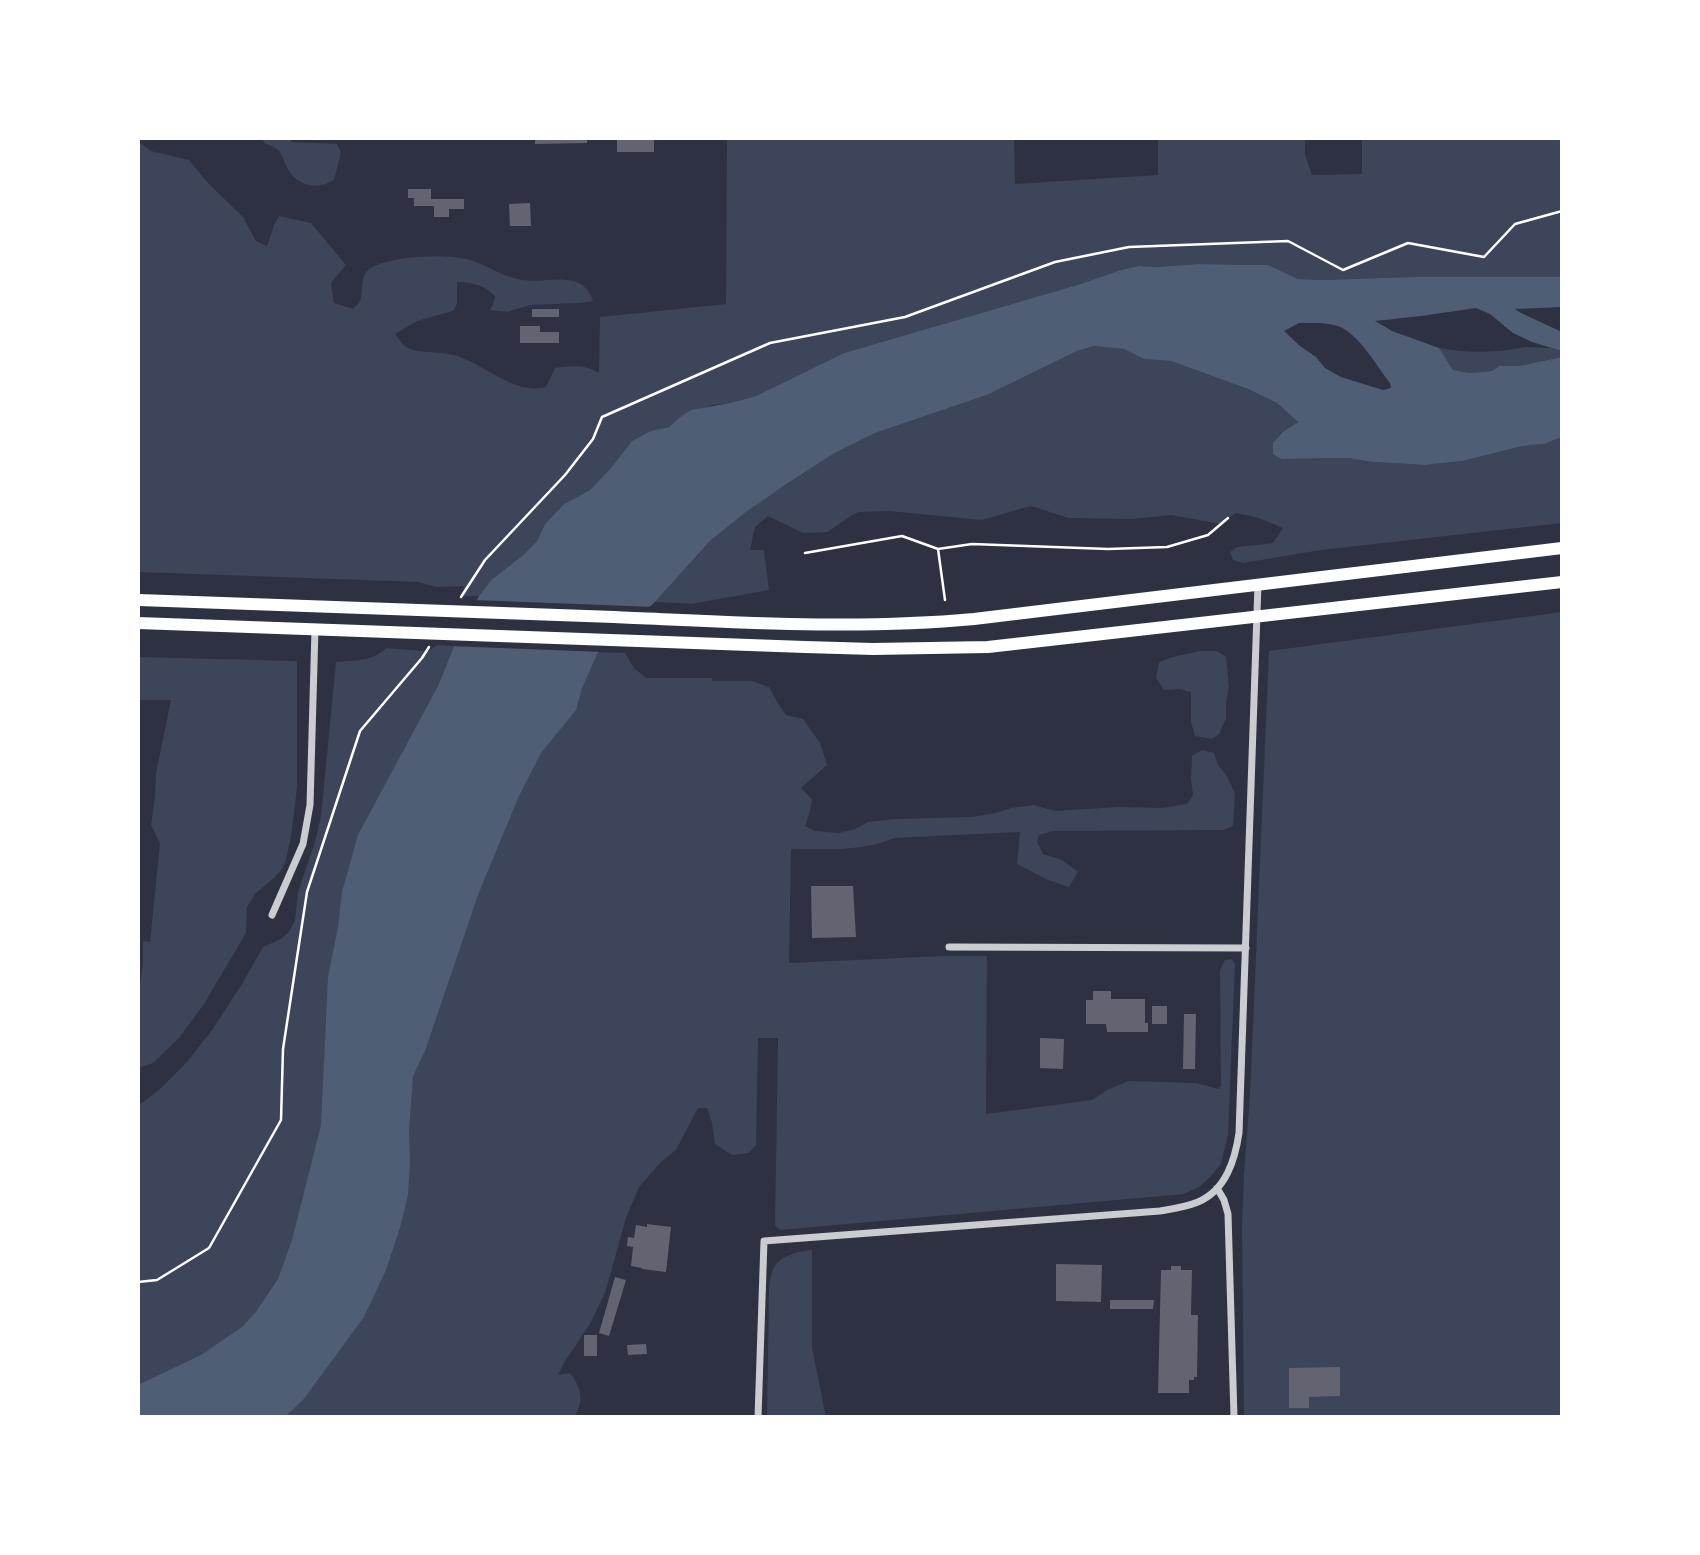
<!DOCTYPE html>
<style>
body{margin:0}
#map{position:relative;width:1700px;height:1555px;overflow:hidden;background:#2d3142;font-family:"PT Sans",sans-serif}
canvas{display:block}
.frame{position:absolute;inset:0;border:140px solid #fff;pointer-events:none}
</style>
<div id="map">
<canvas width="1700" height="1555"></canvas>
<div class="frame"></div>
</div>
<script>
const ctx = document.querySelector('canvas').getContext('2d');
ctx.lineJoin = 'round';
function paint(path, color) { ctx.fillStyle = color; ctx.fill(path, 'evenodd'); }
function stroke(path, color, width, dash) { ctx.strokeStyle = color; ctx.lineWidth = width; ctx.lineCap = dash ? 'butt' : 'round'; ctx.setLineDash(dash || []); ctx.stroke(path); }
const green = new Path2D(`
 M262 138H291V142L337 144 341 152 334 180C318 190 300 187 289 171 285 166 284 157 279 151 276 148 269 145 264 143Z
 M727 138H1014L1015 184 1158 175V138H1305V155L1312 175 1362 174V138H1562V277H1411L1323 280 1298 279 1268 265 1235 264H1198L1157 267 1139 266 1121 270 1077 285 844 353 756 396 730 403 712 405 680 417 669 427 650 431 632 441 610 469 590 490 564 504 545 524 537 541 522 556 491 580 479 596H462L464 586 436 587 419 582 138 572V139L140 143 151 151 189 160 208 183 243 217 256 241 267 246 274 225 279 216 311 223 346 265 331 283 334 303 353 309C355 307 359 303 360 301 365 287 357 272 377 265 399 256 450 253 473 261 488 266 502 276 518 279 544 286 582 266 593 301L580 303 530 305 507 312 490 310 494 302 495 296C484 285 472 282 457 282V304L453 311 417 321 395 334C398 338 402 344 406 347 419 354 436 351 449 354 482 360 512 396 546 387L555 368C571 366 585 364 599 373L600 317 726 304Z
 M1094 346 1124 349 1144 359 1171 361 1248 389 1277 403 1298 422 1284 431 1282 459 1348 458 1373 462 1425 465 1463 461 1523 446 1544 444 1562 437V523L1321 550 1243 563 1233 560 1230 552 1237 547 1273 543 1283 528 1259 518 1236 513 1220 524 1171 515 1131 519 1069 518 1031 506 982 520 889 511 859 512 852 515 828 532 803 533 768 516 755 527 750 550H764L769 590 692 604 655 602 710 541 746 512 777 490 835 453 875 433 987 395 1077 351Z
 M1526 347 1552 348 1562 351V357L1519 366H1499L1492 371 1470 373 1453 370 1439 348C1468 353 1498 353 1526 347Z
 M1562 612V1417H1244L1242 1225 1244 1174 1250 1095 1269 651Z
 M437 645 454 646 442 676 598 652 625 653 634 668 646 678H712V681H752L769 687 779 705 786 715 803 719 820 743 827 765 801 788 812 799 810 811 805 826 815 831 839 833 855 829 868 822 895 819 972 817 996 813 1011 808 1034 805 1055 811 1118 807 1162 808 1187 804 1193 795 1191 779 1192 756 1202 750 1214 753 1218 765 1227 776 1235 794 1233 826 1223 830 1053 831 1039 835 1037 842 1043 854 1062 860 1078 872 1069 887 1048 880 1017 864 1020 832 894 838C863 852 824 849 791 849L789 963 943 956H987L986 1114 1092 1100 1107 1090 1129 1081 1196 1083 1218 1089 1221 1086 1220 970 1225 960 1232 959 1235 964 1228 1135 1221 1164 1210 1177 1199 1187 1184 1194 780 1230 775 1226 778 1038H758L756 1145 749 1153 732 1155 715 1144 712 1123 707 1108H698L676 1150 661 1162 639 1187 626 1218 605 1293 590 1324 564 1363 558 1375 570 1373C581 1387 585 1401 574 1417H285L303 1400 138 1417V1106L160 1089 186 1063 212 1030 242 984 263 947 281 939 289 932 295 920 298 892 315 842 321 816 336 662C354 660 373 662 386 648L423 651H429Z
 M1200 651H1217L1226 657 1229 686 1226 703V719L1219 734 1212 739 1195 736 1191 722V692L1179 689 1164 690 1156 678 1159 662 1173 657Z
 M138 657 297 661V788L291 837 286 860 282 869 274 878 256 893 247 907 246 933 204 1004 179 1038 153 1063 138 1068V997L143 964V941L150 942 160 843 151 825 155 797 156 773 171 700H138Z
 M812 1250V1347L826 1417H767L769 1289C770 1284 770 1277 772 1272 777 1256 798 1251 812 1250Z`);
const water = new Path2D(`
 M1198 264 1268 265 1298 279 1323 280 1411 277H1562V307L1515 309 1521 313 1562 332V351L1532 342 1513 333 1490 314 1476 308 1421 316 1375 321 1392 331 1439 348 1453 370 1470 373 1492 371 1499 366H1519L1562 357V437L1544 444 1523 446 1463 461 1425 465 1373 462 1348 458 1282 459 1273 454V443L1284 431 1298 422 1277 403 1248 389 1171 361 1144 359 1124 349 1094 346 1077 351 987 395 875 433 835 453 788 483 746 512 710 541 655 602 598 652 582 688 576 710 541 753 518 798 478 895 425 1051 413 1076 409 1131 410 1162 408 1195 400 1228 386 1270 364 1317 303 1400 285 1417H138V1385L201 1355 242 1327 255 1313 278 1279 292 1240 321 1125 328 977 338 927 342 892 358 835 438 686 454 646 479 596 491 580 522 556 537 541 545 524 564 504 590 490 610 469 632 441 650 431 669 427 680 417 691 410 730 403 756 396 844 353 1077 285 1121 270 1139 266 1157 267ZM1299 323C1312 323 1325 322 1338 326 1359 334 1376 365 1390 383L1391 388 1383 390 1341 377 1325 368 1316 357 1300 346 1284 331Z`);
const pier = new Path2D(`
 M473 600 654 607 603 652 450 646Z`);
const building = new Path2D(`
 M535 138H587V143L535 144Z
 M617 138H654V152H617Z
 M408 189H431V199H464V209H449V217H434V206H414V198H408Z
 M530 203 531 226H510L509 204Z
 M532 309H559V317H532Z
 M520 326H540V332H559V343H520Z
 M811 886H853L856 937 812 938Z
 M1093 991H1111V999H1145V1023H1148V1032H1107L1106 1024H1086V1000H1093Z
 M1152 1006H1167V1024H1152Z
 M1184 1014H1196L1195 1069H1183Z
 M1040 1038 1064 1039 1063 1069 1040 1068Z
 M647 1224 671 1227 666 1272 642 1269V1268L631 1266 633 1247 627 1246 628 1237 634 1238 636 1225 647 1227Z
 M1056 1264 1102 1265 1101 1302 1056 1301Z
 M1171 1266H1181V1270H1192L1191 1315H1198L1197 1377H1194V1380H1189V1393H1158L1161 1270H1171Z
 M615 1277 626 1280 609 1336 599 1333Z
 M1110 1300H1154L1153 1309H1110Z
 M584 1335H597V1356H584Z
 M646 1344 647 1354 628 1355 627 1345Z
 M1340 1367V1396L1309 1397V1408H1289V1368Z`);
const path = new Path2D(`
 M938 549 972 544 1108 549 1167 547 1208 535 1228 518
 M805 553 902 536 938 549 945 600
 M461 597 485 560 565 475 593 439 602 417 770 343 905 317 1055 262 1129 247 1288 241 1343 270 1408 243 1484 257 1515 224 1562 211
 M138 1282 157 1280 209 1248 281 1120 283 1049 307 892 360 731 422 658 429 647`);
const minor = new Path2D(`
 M272 915 303 844 310 805 315 629
 M949 947 1246 948
 M1217 1188 1224 1200 1228 1214 1234 1417
 M758 1417 764 1241 1160 1211C1172 1209 1186 1207 1198 1202 1226 1190 1235 1160 1239 1133L1258 584`);
const trunk = new Path2D(`
 M138 600C297 605 456 611 614 617 734 622 854 630 974 619L1562 548
 M138 623 805 647 873 649 988 647 1562 582`);
paint(green, '#3c4559');
paint(water, '#4f5d75');
paint(pier, '#2d3142');
paint(building, '#626471');
stroke(path, '#fff', 2.5);
stroke(minor, '#caccd0', 7);
stroke(trunk, '#fff', 12);
</script>
